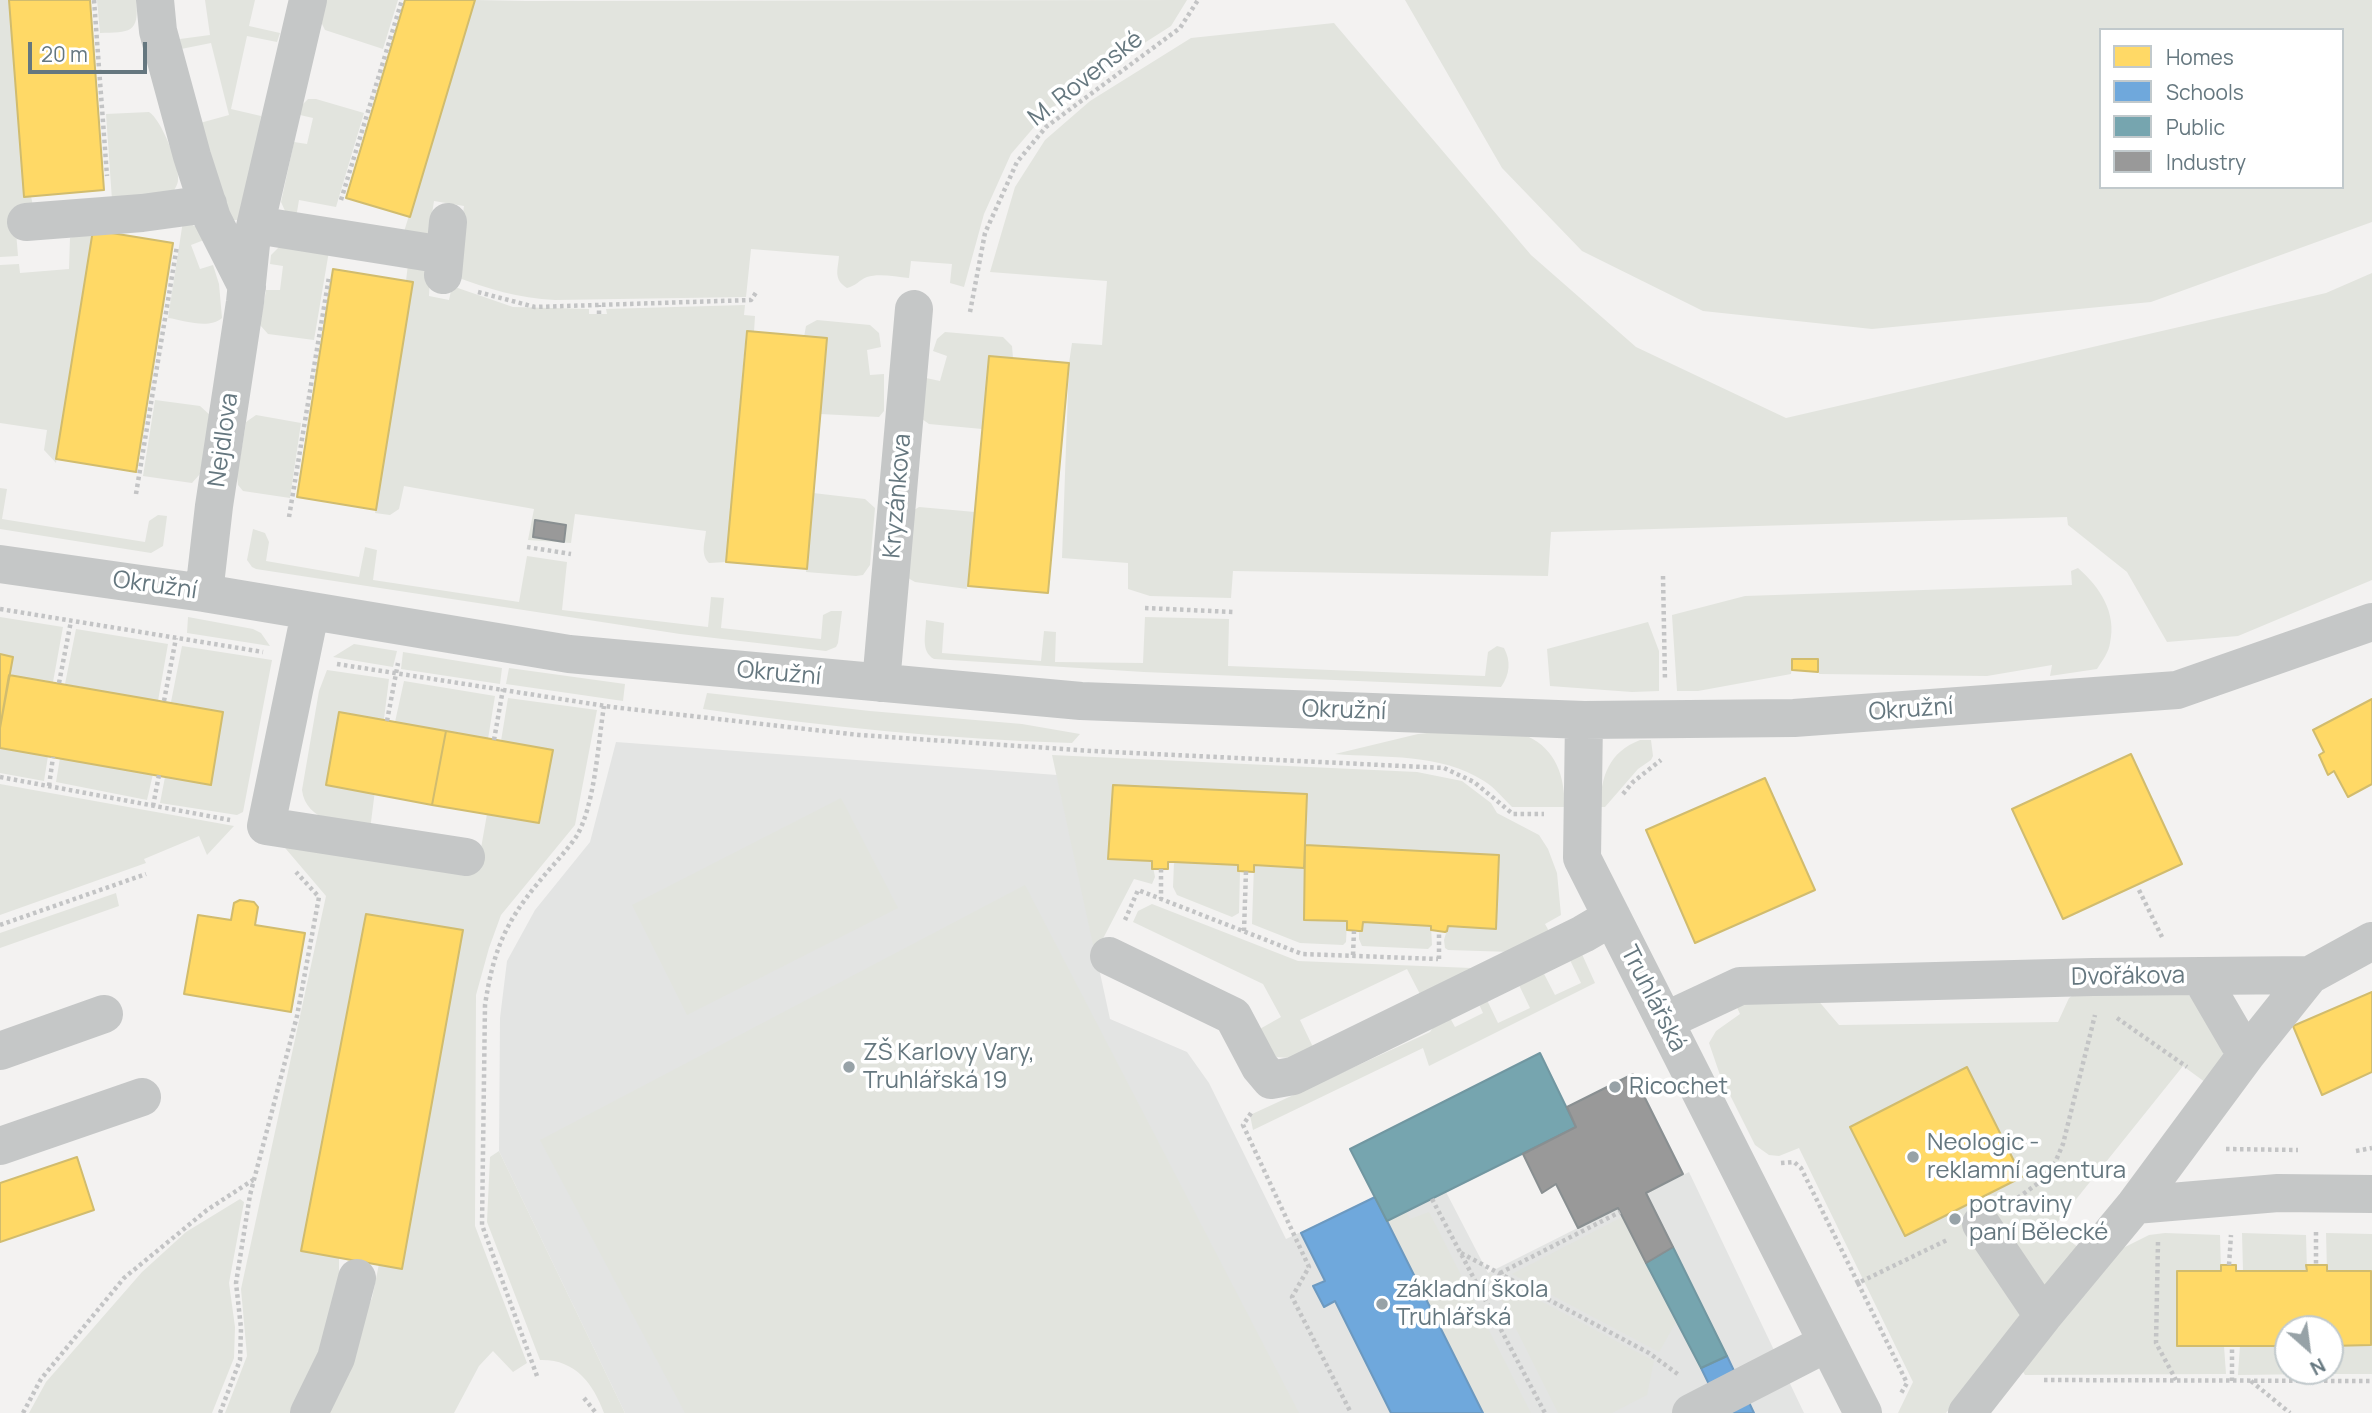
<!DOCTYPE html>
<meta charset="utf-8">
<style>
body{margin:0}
#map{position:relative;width:2372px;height:1413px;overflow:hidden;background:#f3f2f1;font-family:Manrope,sans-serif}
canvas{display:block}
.legend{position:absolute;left:2099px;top:28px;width:245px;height:161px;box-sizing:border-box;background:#fff;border:2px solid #c1c9cc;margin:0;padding:9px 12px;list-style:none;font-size:21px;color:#65777f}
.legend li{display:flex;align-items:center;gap:14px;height:35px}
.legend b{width:35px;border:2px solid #c1c9cc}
.north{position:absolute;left:2274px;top:1315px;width:70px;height:70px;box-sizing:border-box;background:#fff;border:2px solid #c1c9cc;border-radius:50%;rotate:152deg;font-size:19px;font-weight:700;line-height:28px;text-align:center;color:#65777f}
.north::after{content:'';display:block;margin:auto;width:24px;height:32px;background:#97a2a7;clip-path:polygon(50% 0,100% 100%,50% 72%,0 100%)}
.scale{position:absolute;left:28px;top:42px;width:119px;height:32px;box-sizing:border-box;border:4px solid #65777f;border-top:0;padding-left:9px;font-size:21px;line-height:24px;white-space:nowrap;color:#65777f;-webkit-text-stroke:5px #fff;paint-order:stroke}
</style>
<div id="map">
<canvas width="2372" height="1413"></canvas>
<ul class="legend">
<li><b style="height:19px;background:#ffd966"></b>Homes</li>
<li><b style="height:19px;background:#6fa8dc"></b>Schools</li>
<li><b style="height:19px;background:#76a5af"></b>Public</li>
<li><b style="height:19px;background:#999"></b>Industry</li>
</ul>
<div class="north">N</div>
<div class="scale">20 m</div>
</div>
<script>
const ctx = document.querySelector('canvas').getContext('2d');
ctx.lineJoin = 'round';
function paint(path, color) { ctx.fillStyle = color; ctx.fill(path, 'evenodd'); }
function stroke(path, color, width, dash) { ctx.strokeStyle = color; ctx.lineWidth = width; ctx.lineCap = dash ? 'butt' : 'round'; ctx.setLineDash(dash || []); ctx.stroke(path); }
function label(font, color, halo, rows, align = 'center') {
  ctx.font = font + ' Manrope,sans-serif'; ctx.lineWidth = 7; ctx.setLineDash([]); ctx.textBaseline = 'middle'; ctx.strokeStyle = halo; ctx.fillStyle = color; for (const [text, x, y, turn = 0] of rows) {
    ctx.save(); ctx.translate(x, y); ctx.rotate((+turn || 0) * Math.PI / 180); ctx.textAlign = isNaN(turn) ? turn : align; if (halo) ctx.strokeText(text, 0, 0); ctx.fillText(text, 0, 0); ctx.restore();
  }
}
const built = new Path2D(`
 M616 742 1057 775 1110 1019 1187 1052 1209 1083 1286 1239 1375 1197 1387 1221 1446 1192 1488 1273 1689 1172 1804 1413H625L499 1151 500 1018 507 961 535 910 590 842Z`);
const green = new Path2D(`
 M0 0H9L24 196H31L33 206 14 207 18 256 0 257Z
 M97 0H136C140 34 129 32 100 33Z
 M205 0H255L249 26 280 33 277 42 247 36 231 109 261 116 252 200 241 220H229L200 123 229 115 211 43 181 49 180 39 210 35Z
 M325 0H398L383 49 325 30 321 22Z
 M475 0 526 1 1187 0 1171 26 1102 70 1047 112 1011 154 984 214 964 287 950 283 952 264 911 261 909 278C896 277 879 273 867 277 859 280 856 286 847 288 833 279 838 270 839 256L751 249 746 297 555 300C518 298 488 289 454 276L464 206 434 201 429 233 403 235Z
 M1405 0H2372V222L2151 302 1872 329 1703 311 1582 251 1502 168ZM2101 30H2342V187H2101Z
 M1334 23 1531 255 1636 347 1786 418 2326 293 2372 273V580L2238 636 2167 642 2127 572 2068 525 2067 517 1551 532 1548 576 1233 571 1231 598 1150 596 1128 589V563L1062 558 1069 363 1072 343 1102 345 1107 281 990 272 1015 187 1045 140 1090 101 1191 38Z
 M308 99H316L364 113 336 207 299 200 296 218 286 213 281 202 294 142 307 144 313 118 300 115 302 105Z
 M149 112C161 119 180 166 178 180 178 184 175 188 174 191L112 200 106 114Z
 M183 221 197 227 204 240 191 245 200 269 213 265 219 284 222 318C208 330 184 320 168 318Z
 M94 228 56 463 44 450 47 430 0 423V265L19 264 20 273 69 269 70 238Z
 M281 245 329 251 314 340 268 334 260 325 266 290H280L283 266 270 264 271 255Z
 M408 264 422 266 430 277 429 296 449 300 452 286 513 307 589 309V314H607L606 309 745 305 744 315 755 316 754 332H746L726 562 709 563C700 554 705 542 706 531L575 514 571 543 528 540 534 509 404 486 399 509 390 515 375 513 413 282 406 281Z
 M817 320 870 325 879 333 881 347 867 350 870 375 884 374V411L879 417 820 414 804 337 806 326Z
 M945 332 1003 337 1012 346 1013 358 989 356 982 429 929 424 922 419 926 378 940 381 947 356 933 351 937 339Z
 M155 400 200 406 210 415 200 474 192 483 143 476Z
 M256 415 301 423 290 498 243 491 238 485 237 476 246 422Z
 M0 488 7 489 2 519 145 542 149 521 158 515 167 516 163 546 151 553 0 529Z
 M813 493 865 499 875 508 870 565 863 575 856 576 806 572Z
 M919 507 975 512 967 589 915 582 908 578 914 510Z
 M253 529 265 533 269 542 266 561 359 577 365 547 377 550 373 580 519 602 527 556 567 562 562 610 708 627 711 597 724 598 721 628 821 639 823 615 831 611H842L838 643 836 647 826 651 680 634 256 569 252 567 247 560Z
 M2078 568C2100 587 2117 613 2110 643 2109 652 2102 661 2097 669L2050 676 2052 665 1987 676 1819 674 1818 660 1793 659 1791 674 1698 691H1677L1672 615 1745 596 2072 585 2071 571Z
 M0 617 63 627 53 682 9 675 13 657 0 654Z
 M188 617 253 629 261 633 270 646 187 633Z
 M1145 617 1229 619 1228 666 1485 676 1488 652 1497 646 1504 648C1511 661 1510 674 1501 687L1144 672 934 659C920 651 926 634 926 620L944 623 942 653 1041 661 1044 631 1056 632 1055 662 1143 663Z
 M1648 622 1659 651V691L1632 692 1550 686 1547 649Z
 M76 629 168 644 158 701 65 684Z
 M354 644 397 651 393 667 333 657Z
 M182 646 272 660 243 812 237 815 160 803 165 777 211 784 223 712 171 702Z
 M403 652 502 668 500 684 401 669Z
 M509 668 625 684 623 701 506 684Z
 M327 670 389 679 370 830C344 824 306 822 302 790L319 691Z
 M404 681 495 696 488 739 395 722Z
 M707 693 870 711 1022 724 1080 734 1072 743C948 739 825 727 703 709Z
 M508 698 597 710 575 825 501 915 489 948 476 995 475 1226 527 1363 513 1372 493 1351 479 1366 454 1413H321L372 1298 379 1264 402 1269 463 931 366 914 301 1250 339 1257V1299L297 1413H225L247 1356 241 1289 326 896 280 842 477 871 487 814 540 823 552 751 501 741Z
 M1444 731 1527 736C1557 750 1564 776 1565 807H1512C1503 798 1494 787 1484 781 1441 753 1384 758 1335 754L1418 734Z
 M1640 740H1651L1653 756 1651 760 1638 769 1605 807H1600C1601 776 1609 752 1640 740Z
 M0 748 48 756 44 781 0 773Z
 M1052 755 1417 772 1462 781 1491 803 1497 813 1539 835 1548 849 1557 873 1561 915 1545 924 1550 933 1512 952 1448 950 1445 948 1444 940 1448 926 1496 928 1499 855 1305 845 1307 794 1113 785 1108 859 1152 861 1155 877 1152 884 1134 879 1095 954Z
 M60 758 153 774 147 800 56 782Z
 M0 784 234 826 207 855 199 836 144 859 146 863 0 915Z
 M841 798 898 908 687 1015 632 905Z
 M1174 862 1238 865V870L1240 871 1239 913 1232 917 1177 895 1173 887Z
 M1254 865 1304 868V919L1347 921 1346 942 1343 945 1300 943 1252 924Z
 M1025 885 1299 1413H685L540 1140Z
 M116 893 119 906 0 948V933Z
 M1152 904 1298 961 1471 968 1421 996 1407 969 1300 1020 1313 1047 1290 1058 1276 1057 1258 1030 1281 1017 1263 984 1133 922 1138 911Z
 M1363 922 1431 926 1432 945 1428 949 1362 946 1359 939V931H1362Z
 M1581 952 1595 983 1429 1066 1423 1048 1253 1130 1250 1115 1430 1032 1437 1022 1449 1016 1455 1027 1483 1013 1478 1002 1486 998 1498 1023 1530 1008 1518 983 1542 970 1555 995 1581 983 1569 958Z
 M2082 989H2179L2201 1003 2223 1049V1068L2209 1085 2183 1066 2053 1228 2079 1248 1946 1413H1898L1913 1382 1799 1148 1779 1156 1769 1155 1755 1145 1720 1075 1709 1043 1716 1031 1740 1014 1735 1003 1811 992 1839 1025 2058 1022 2069 998Z
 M499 1151 625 1413H604C593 1383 575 1359 540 1360L487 1222 490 1157Z
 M240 1199 244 1202 229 1283 235 1327 234 1358 212 1413H29L46 1382 142 1272 186 1232Z
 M1406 1212 1410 1219 1429 1212 1531 1413H1483L1387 1222Z
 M1622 1217 1676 1322 1659 1352 1512 1274Z
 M2165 1233 2220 1235 2221 1271H2177L2224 1346 2226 1374 2025 1375 2022 1370 2121 1249 2149 1235Z
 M2242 1233 2306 1235 2307 1271H2243Z
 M2326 1233 2372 1234V1271H2327Z
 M1488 1273 1654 1361 1647 1395 1612 1413H1558Z
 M2240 1345 2288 1346V1371H2312V1374L2238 1375Z
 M2372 1345V1374H2325V1371H2330V1346Z`);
const homes = new Path2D(`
 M9 0H90L104 190 24 197Z
 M405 0H475L410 217 346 198Z
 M93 230 173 243 136 472 56 459Z
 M333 269 413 282 376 510 297 497Z
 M747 331 827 338 807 569 726 562Z
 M989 356 1069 363 1048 593 968 586Z
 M0 654 13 657 0 728Z
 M1792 659H1818V672L1792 670Z
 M9 675 223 712 211 785 0 748V728Z
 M2372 699V784L2348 797 2334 771 2328 775 2319 755 2324 752 2313 730Z
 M339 712 446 731 432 805 326 785Z
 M446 731 553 750 539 823 432 805Z
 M2131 754 2182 864 2063 919 2012 809Z
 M1765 778 1815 890 1695 943 1646 830Z
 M1113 785 1307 794 1304 868 1254 865V872L1238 871V865L1174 862H1168V869H1152V861L1108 859Z
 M1305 845 1499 855 1496 929 1448 926 1447 931 1445 932 1431 930V926L1363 922 1362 931H1359L1347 930V921L1304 920Z
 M240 900 254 902 258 907 255 925 305 933 291 1012 184 994 198 915 231 920 234 903Z
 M366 914 463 930 402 1269 301 1251Z
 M2372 992V1072L2322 1095 2293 1026Z
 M1967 1067 2022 1177 1905 1236 1850 1127Z
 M77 1157 94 1210 0 1242V1183Z
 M2221 1265H2236V1271H2307L2306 1265H2327V1271H2371V1345L2330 1346V1329H2288V1346H2177V1271H2221Z`);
const schools = new Path2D(`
 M1375 1197 1483 1413H1391L1335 1301 1324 1307 1313 1286 1325 1281 1301 1233Z
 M1727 1356 1754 1413H1723L1701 1368Z`);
const public = new Path2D(`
 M1540 1053 1576 1127 1387 1221 1350 1149Z
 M1673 1247 1727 1356 1701 1368 1646 1263Z`);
const industry = new Path2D(`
 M535 520 566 525 564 542 533 537Z
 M1633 1074 1683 1174 1646 1193 1673 1247 1646 1263 1618 1208 1578 1228 1556 1184 1542 1193 1523 1154 1576 1127 1567 1107Z`);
const path = new Path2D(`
 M94 0 107 176
 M341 200 402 0
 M478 292 535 307 751 300 757 291
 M970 312 985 233 1017 162 1046 127 1180 28 1198 0
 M599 314V305
 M136 494 177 246
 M289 517 329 277
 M527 547 571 554
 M1663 576 1665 681
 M1145 608 1233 612
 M0 609 263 652
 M337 664 612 707 859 735 1092 751 1444 768 1474 782 1513 814H1544
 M59 683 71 621
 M164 701 176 638
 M387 721 398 663
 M494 740 503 689
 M0 777 230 820
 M49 786 53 757
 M1623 794 1633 782 1661 760
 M153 806 159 775
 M1161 869V899
 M2139 890 2162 937
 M1125 920 1138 890 1302 954 1438 959
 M0 925 146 874
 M1244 931 1246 871
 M1353 955 1354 931
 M1439 959V931
 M2117 1018 2187 1067
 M1251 1113 1243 1125 1309 1267 1292 1297 1351 1413
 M2226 1149 2298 1150
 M2356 1151 2372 1148
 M1781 1163 1794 1162 1801 1168 1858 1283 1947 1240
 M1432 1199 1545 1413
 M2012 1202 2037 1184 2054 1165 2063 1144 2095 1015
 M2029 1225 2053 1228
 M2316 1232V1265
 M2158 1242 2156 1343 2176 1380
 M1461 1253 1649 1353 1679 1375
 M2229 1265 2231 1235
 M1500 1273 1620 1212
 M1858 1283 1907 1383 1900 1395
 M537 1376 482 1225 485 1005C493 953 504 924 538 883 550 868 565 853 576 837 595 806 598 743 604 706
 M2044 1380 2372 1381
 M2232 1381V1346
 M2251 1381 2290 1413
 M2319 1381V1371
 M584 1398 596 1413
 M23 1413 41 1379 124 1278 207 1210 253 1180
 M220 1413 240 1360 241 1328 236 1283 250 1195 297 1016 319 897 296 872`);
const minor = new Path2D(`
 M155 0 158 31 192 156 212 218 247 287
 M26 222 142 213 208 204
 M256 225 444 255
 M443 275 448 222
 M0 564 204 593 569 654 1081 701 1584 720 1794 718 2177 690 2372 622
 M204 593 214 506 245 302 251 244 308 0
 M310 613 266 826 466 857
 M881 683 914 309
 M1584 720 1582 858 1863 1413
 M1109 956 1233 1016 1260 1067 1271 1080 1293 1076 1583 934 1612 917
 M2200 976 2246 1055
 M1665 1021 1740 986 2093 977 2310 975
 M0 1051 104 1014
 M0 1146 142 1097
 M2135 1205 2278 1193 2372 1194
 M1981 1224 2043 1316
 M309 1413 336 1358 357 1278
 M1691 1413 1827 1343
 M1967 1413 2043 1316 2135 1205 2246 1055 2310 975 2372 941`);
const markers = [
 [849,1067,7,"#97a2a7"],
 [1615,1087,7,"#97a2a7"],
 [1913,1157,7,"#97a2a7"],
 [1955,1219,7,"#97a2a7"],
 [1382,1304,7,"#97a2a7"]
];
const streetNames = [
 ["M. Rovenské",1086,79,-38],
 ["Nejdlova",224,440,-82],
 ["Kryzánkova",898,496,-85],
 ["Okružní",155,586,8],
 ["Okružní",779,674,5],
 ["Okružní",1911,710,-4],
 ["Okružní",1344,711,2],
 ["Dvořákova",2128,977,-1],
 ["Truhlářská",1653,999,63]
];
const poiNames = [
 ["ZŠ Karlovy Vary,",863,1053],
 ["Truhlářská 19",863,1081],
 ["Ricochet",1629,1087],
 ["Neologic -",1927,1143],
 ["reklamní agentura",1927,1171],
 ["potraviny",1969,1205],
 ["paní Bělecké",1969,1233],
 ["základní škola",1396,1290],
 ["Truhlářská",1396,1318]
];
paint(built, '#e3e4e3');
paint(green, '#e2e4de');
paint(homes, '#ffd966');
stroke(homes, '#d1bc6e', 2);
paint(schools, '#6fa8dc');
stroke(schools, '#6c99c0', 2);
paint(public, '#76a5af');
stroke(public, '#7197a1', 2);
paint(industry, '#999');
stroke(industry, '#898f91', 2);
stroke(path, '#c3c4c5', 4.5, [3.5, 3.5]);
stroke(minor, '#c5c7c7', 38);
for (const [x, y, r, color] of markers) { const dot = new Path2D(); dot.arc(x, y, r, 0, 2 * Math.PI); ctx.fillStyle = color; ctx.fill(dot); stroke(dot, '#fff', 2.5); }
label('24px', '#65777f', '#fff', streetNames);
label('24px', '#65777f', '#fff', poiNames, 'left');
</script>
